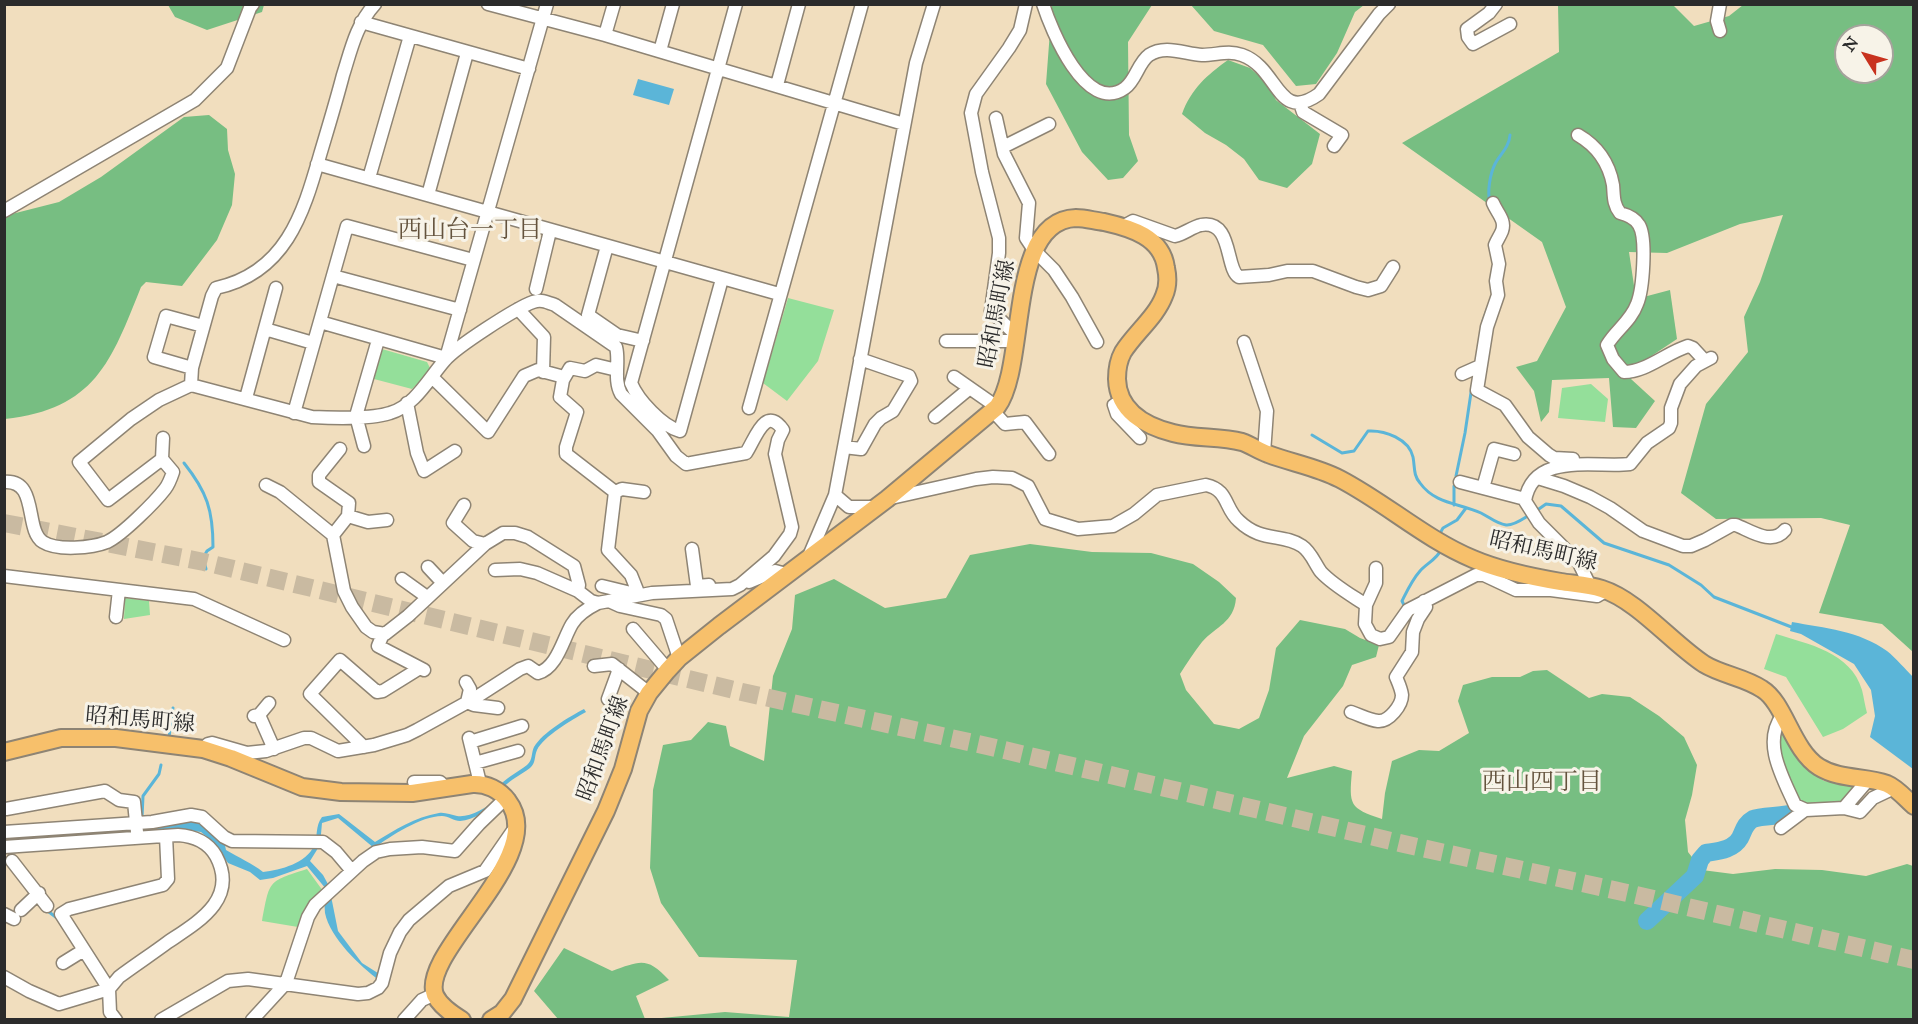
<!DOCTYPE html>
<meta charset="utf-8">
<style>
body{margin:0}
#map{position:relative;width:1918px;height:1024px;overflow:hidden;background:#f1debe;font-family:"IM FELL Great Primer",serif}
canvas{display:block}
.frame{position:absolute;inset:0;border:6px solid #2b2b2b;pointer-events:none}
.north{position:absolute;left:1834px;top:24px;width:60px;height:60px;box-sizing:border-box;background:#f7f3e8;border:2px solid #a5a39c;border-radius:50%;rotate:307deg;font-size:16px;font-weight:700;line-height:24px;text-align:center;color:#2b2b2b}
.north::after{content:'';display:block;margin:auto;width:21px;height:27px;background:#c8321e;clip-path:polygon(50% 0,100% 100%,50% 72%,0 100%)}
</style>
<div id="map">
<canvas width="1918" height="1024"></canvas>
<div class="frame"></div>
<div class="north">N</div>
</div>
<script>
const ctx = document.querySelector('canvas').getContext('2d');
ctx.lineJoin = 'round';
function paint(path, color) { ctx.fillStyle = color; ctx.fill(path, 'evenodd'); }
function stroke(path, color, width, dash) { ctx.strokeStyle = color; ctx.lineWidth = width; ctx.lineCap = dash ? 'butt' : 'round'; ctx.setLineDash(dash || []); ctx.stroke(path); }
function label(font, color, halo, rows, align = 'center') {
  ctx.font = font + ' "IM FELL Great Primer","Noto Serif JP",serif'; ctx.lineWidth = 6; ctx.setLineDash([]); ctx.textBaseline = 'middle'; ctx.strokeStyle = halo; ctx.fillStyle = color; for (const [text, x, y, turn = 0] of rows) {
    ctx.save(); ctx.translate(x, y); ctx.rotate((+turn || 0) * Math.PI / 180); ctx.textAlign = isNaN(turn) ? turn : align; if (halo) ctx.strokeText(text, 0, 0); ctx.fillText(text, 0, 0); ctx.restore();
  }
}
const green = new Path2D(`
 M788 298 834 310 818 361 787 401 763 383Z
 M382 349 427 362 431 370 412 389 374 379Z
 M1591 384 1608 399 1605 422 1558 418 1562 388Z
 M125 598 149 601 150 615 124 619Z
 M1776 634C1808 644 1851 652 1862 690 1864 698 1865 706 1867 713L1843 729 1823 737 1786 677 1764 669Z
 M1781 732 1803 766 1824 781 1856 786 1842 804 1809 805 1798 800 1778 749Z
 M307 869 323 891 305 908 298 927 262 921C270 880 267 882 307 869Z`);
const forest = new Path2D(`
 M168 5H264L262 12 207 30 175 17Z
 M1052 5H1167H1152L1128 42 1129 135 1138 161 1123 178 1108 180 1082 152 1046 84Z
 M1191 5H1364L1355 12 1337 53 1316 84 1296 86 1263 45 1214 31Z
 M1558 5H1673L1694 26 1729 16 1743 5H1913V652L1882 624 1819 613 1850 525 1821 518 1716 519 1681 493 1706 404 1748 352 1744 317 1760 282 1783 215 1740 224 1667 253 1629 252 1636 299 1670 290 1677 339 1644 361 1631 379 1655 401 1636 428 1613 427 1609 378 1552 380 1549 412 1541 422 1534 391 1516 367 1537 361 1566 307 1542 242 1402 143 1559 52ZM1846 36H1882V72H1846Z
 M1228 60 1250 68 1268 84 1276 100 1320 134 1312 164 1287 188 1259 180 1244 159 1226 145 1205 133 1182 114C1191 89 1207 75 1228 60Z
 M209 115 227 129 228 150 235 174 232 205 217 240 182 286 146 282 141 287C111 362 95 409 5 419L4 216 59 202 101 177 184 117Z
 M1030 544 1092 552 1151 553 1193 564 1219 582 1236 598C1234 623 1216 626 1202 642 1194 652 1187 663 1180 674L1186 690 1214 724 1239 729 1259 718 1269 690 1276 648 1300 620 1345 629 1360 638 1379 645 1376 657 1352 665 1343 686 1304 736 1287 778 1334 766 1352 771C1349 805 1349 808 1382 819L1385 793 1392 761 1419 750 1439 751 1469 733 1458 701 1463 685 1492 677H1520L1533 671 1547 670 1589 698 1602 694 1630 697 1659 716 1684 737 1697 765 1692 795 1685 820 1688 852 1702 870 1733 874 1775 869 1822 870 1866 876 1907 864 1913 866V1019H651L725 1012 789 1017 797 960 699 957 661 903 650 868 653 790 663 745 691 740 708 722 726 726 730 746 764 761 773 676 792 629 795 595 834 579 885 608 946 598 970 555Z
 M564 948 612 971C640 961 647 956 669 980L636 996 645 1019H558L534 991Z`);
const water = new Path2D(`
 M638 79 674 89 669 105 633 95Z
 M1792 622C1824 628 1860 631 1887 651 1896 658 1905 669 1913 677V769L1870 737 1875 716 1871 690 1854 664 1801 634 1790 631Z
 M584 709 586 712C572 720 544 736 537 750 534 757 536 763 530 768 521 775 511 779 503 788L500 785C509 776 518 772 527 765 533 760 531 753 534 747 543 732 569 717 584 709Z
 M495 800 498 802C487 810 474 820 460 821 454 821 448 816 442 816 421 816 391 836 374 848L338 818 322 823 320 845 310 861 323 875 329 886 338 931 362 963 381 975 379 980C360 966 330 938 325 913 324 905 325 897 326 889L307 866 273 878 260 880 250 872 228 863 213 842 201 832 194 831 5 842V834L196 818 224 841 226 850C239 858 252 863 263 872 281 870 306 863 314 846 318 837 315 826 322 817L339 814 375 842C395 830 415 817 439 813 445 812 451 815 457 816 469 818 487 808 495 800Z`);
const stream = new Path2D(`
 M1490 202C1487 192 1490 174 1495 164 1500 154 1509 148 1510 135
 M1483 321 1488 307
 M1312 435 1342 453 1354 451 1368 431C1385 430 1409 439 1413 457 1415 467 1413 475 1420 483 1435 504 1459 503 1481 513 1489 517 1497 524 1506 525 1514 526 1524 518 1531 514
 M184 463C207 492 213 510 213 547L207 551 203 558 206 569
 M1456 476 1465 433 1472 386
 M1454 505V486
 M1536 511 1546 504 1561 506 1604 543 1669 565 1701 585 1714 597 1794 628
 M1439 535 1443 528 1457 520 1466 508
 M1405 607 1402 601C1407 591 1412 580 1420 571 1427 563 1436 560 1441 550
 M169 739 171 718 173 708
 M142 818 143 796 159 774 161 765
 M49 912 57 918`);
const river = new Path2D(`
 M1647 921 1695 876 1700 860 1706 853C1718 851 1733 850 1740 838 1744 831 1744 824 1753 819 1760 816 1784 816 1795 813`);
const highwayTunnel = new Path2D(`
 M4 523 204 562 742 692 987 746 1404 844 1632 894 1914 960`);
const minor = new Path2D(`
 M488 4 605 35 904 124
 M1043 4C1051 29 1086 116 1125 88 1136 80 1138 63 1149 55 1165 44 1185 54 1202 55 1217 55 1228 50 1242 55 1279 68 1277 124 1319 94L1379 14 1389 4
 M1496 4 1489 13 1467 29 1468 37 1473 44 1510 24
 M361 22 529 69
 M1720 31 1717 21 1720 4
 M605 35 614 4
 M660 51 673 4
 M777 85 799 4
 M1300 103 1303 112 1342 135 1334 146
 M996 118 1004 154 1029 203 1026 238 1034 250 1054 270 1072 297 1097 342
 M1578 135C1597 146 1609 163 1613 185 1614 196 1613 204 1620 213 1628 215 1635 218 1639 225 1647 238 1643 290 1637 304 1631 321 1616 330 1607 345L1613 359 1624 372C1646 372 1666 353 1688 346L1693 348 1705 361
 M1003 147 1049 124
 M317 164 779 294
 M369 178 410 36
 M428 195 467 53
 M1493 203C1497 213 1506 220 1502 231 1500 236 1497 240 1495 245L1499 264 1496 281 1498 295 1487 327 1477 390 1505 405 1528 437 1549 455 1554 458 1573 459
 M4 211 195 100 227 68 250 8 253 4
 M1122 227 1133 221 1175 236C1184 234 1192 227 1201 225 1233 219 1225 269 1239 277L1269 275 1287 271H1313L1356 287 1368 290 1381 286 1393 267
 M607 246 588 315 617 335 643 341
 M333 276 460 310
 M722 279 680 431C662 426 638 400 631 383L736 4
 M536 289 550 231
 M518 309 544 337 543 372
 M320 322 446 358
 M265 329 313 343
 M1016 335 991 311 999 253V238L982 172 971 113 976 94 1009 48 1020 30 1026 4
 M946 341H1015
 M1244 342 1267 411 1264 453
 M446 358 547 4
 M192 368 154 357 166 316 203 326
 M617 370 596 365 585 371 570 368 563 380 560 397 577 412 566 447V454L615 492 608 550 631 575 639 595
 M1462 374 1480 366
 M432 377 488 432 524 376 538 370 564 377
 M954 377 997 407
 M191 385 192 368 212 296 216 288C285 273 303 215 320 155 328 128 336 102 343 75 351 50 356 25 375 4
 M246 398 276 288
 M1121 401 1114 405 1117 414 1140 438
 M407 403 417 453 424 471 455 451
 M749 408 862 4
 M993 411 1005 424 1025 422 1049 454
 M294 413 347 226 473 260
 M935 417 970 388
 M364 446 356 416 378 340
 M844 447 861 449 875 424 881 418 893 411 911 381 909 376 860 359
 M162 459 163 438
 M1538 478 1564 486 1590 497 1610 508 1643 531 1683 546H1691L1705 540 1732 525H1736C1751 531 1772 546 1785 530
 M4 482C39 479 24 530 43 542 57 551 92 548 107 542 122 535 155 502 165 489 169 484 171 478 173 472L162 459 108 500 79 462 131 419 159 400 191 385 312 417C331 418 372 419 390 413 415 406 429 378 445 360 456 347 516 308 533 302 541 299 547 302 555 305L616 347C620 362 613 379 621 394L658 431 676 456 686 464 746 453C755 440 765 404 783 430L778 440 775 454 792 527 790 534 774 556 740 585 732 589 652 593 598 603 591 601 578 591 537 573 520 569 495 570
 M1460 482 1525 499
 M266 485 280 492 333 535 344 591 352 607 366 627 373 632 385 634 408 616 485 544 503 533H515L528 537 574 566 579 585 578 591
 M1483 488 1494 449 1514 454
 M615 492 622 489 644 492
 M891 498 976 479 993 477 1012 478 1028 486 1045 519 1078 529 1113 526 1134 514 1157 495 1206 485C1229 490 1224 508 1239 521 1262 543 1282 533 1302 546 1311 552 1315 564 1321 572 1333 585 1351 595 1366 605L1365 624 1371 635 1380 639 1389 637 1408 610 1476 575H1484L1516 590H1551L1597 596 1607 590
 M464 505 453 523 473 541 485 544
 M876 507H849L835 495 916 63 934 4
 M348 516 368 522 387 520
 M333 535 348 516 349 503 319 482V475L340 449
 M692 549 697 586 709 585
 M809 556 835 495
 M428 567 443 583
 M4 576 194 599 284 640
 M402 579 427 597
 M749 582 775 571 786 574
 M602 586 635 594
 M1590 586 1579 563 1539 523 1525 501C1533 451 1596 468 1630 464L1647 443 1669 428 1671 423V408L1680 384 1696 366 1711 358
 M609 601 620 606 661 615 666 619 679 658
 M1366 605 1376 583V568
 M116 617 119 590
 M633 629 668 670
 M383 634 378 646 424 670
 M594 666 612 664 649 693
 M466 682 470 689 467 702 474 705 498 708
 M608 699 619 669
 M1351 712C1360 715 1369 720 1378 721 1389 722 1402 705 1402 695 1401 688 1398 682 1396 677L1412 652 1413 632 1418 619 1426 607 1424 601
 M259 715 274 749
 M254 716 259 715 269 703
 M1782 716C1762 743 1783 778 1795 805L1806 810 1844 808 1868 780
 M469 738 480 783
 M470 742 522 726
 M364 747 310 694 340 660 377 692 383 691 420 668
 M203 749 208 744 212 743 247 753 266 751 304 738H311L338 751 374 745 407 735 417 730 475 698 520 669 528 666 538 673C557 668 563 639 572 624 578 614 588 608 598 603
 M475 763 518 751
 M414 782H440L443 785
 M1844 808 1860 812 1873 798 1894 788
 M6 809 105 791 119 800 134 802 137 832
 M1781 828 1805 810
 M4 832 152 822 191 815 202 817 224 837 232 841 323 842 336 852 352 871
 M4 847 178 835C193 836 208 842 216 856 239 899 198 922 168 942 152 954 135 965 119 977L109 989 59 1004 29 991 4 977
 M12 861 47 906
 M21 910 39 893
 M4 914 14 919
 M63 963 84 950
 M116 1020 110 1012 109 989 61 914 69 909 163 885 168 879 166 836
 M161 1020 228 981 248 979 358 994 368 993 378 988 382 983 390 953 400 932 409 920 449 886 485 871 512 832
 M252 1020 286 983 308 917 315 905 363 861 376 852 390 849 422 847 455 851 479 824 506 798
 M404 1020 422 1000 435 994`);
const major = new Path2D(`
 M4 752 61 738H116L203 749 231 758 302 787 341 792 412 793 472 784C486 783 500 790 508 801 550 856 419 952 435 995 440 1006 452 1014 462 1020
 M491 1020 502 1013 513 999 606 811 623 769 639 711 649 693 667 671 679 658 719 626 887 499 997 407C1028 366 1006 220 1076 218 1085 218 1095 221 1104 222 1131 228 1162 237 1166 268 1168 277 1168 287 1164 296 1156 317 1135 333 1123 352 1118 361 1117 370 1117 379 1118 411 1145 426 1173 433 1195 439 1220 436 1242 442 1251 445 1259 451 1268 454 1292 463 1317 467 1340 479 1386 503 1425 539 1473 559 1501 571 1531 577 1561 582 1574 584 1589 585 1602 589 1637 600 1672 643 1704 664 1722 675 1744 677 1762 689 1785 703 1792 750 1819 767 1840 780 1865 776 1887 784 1897 788 1906 799 1914 806`);
const streetNames = [
 ["昭和馬町線",998,314,-79],
 ["昭和馬町線",1543,552,13],
 ["昭和馬町線",140,721,5],
 ["昭和馬町線",604,749,-70]
];
const neighbourhoodNames = [
 ["西山台一丁目",470,231],
 ["西山四丁目",1542,783]
];
paint(green, '#94df9a');
paint(forest, '#77be82');
paint(water, '#5bb5d8');
stroke(stream, '#5bb5d8', 3);
stroke(river, '#5bb5d8', 18);
stroke(highwayTunnel, '#c9baa1', 18, [18, 9]);
stroke(minor, '#8e8474', 15);
stroke(major, '#8e8474', 20);
stroke(minor, '#fff', 12);
stroke(major, '#f7c06b', 16);
label('22px', '#2b2b2b', '#f7f3e8', streetNames);
label('24px', '#64533d', '#f7f3e8', neighbourhoodNames);
</script>
